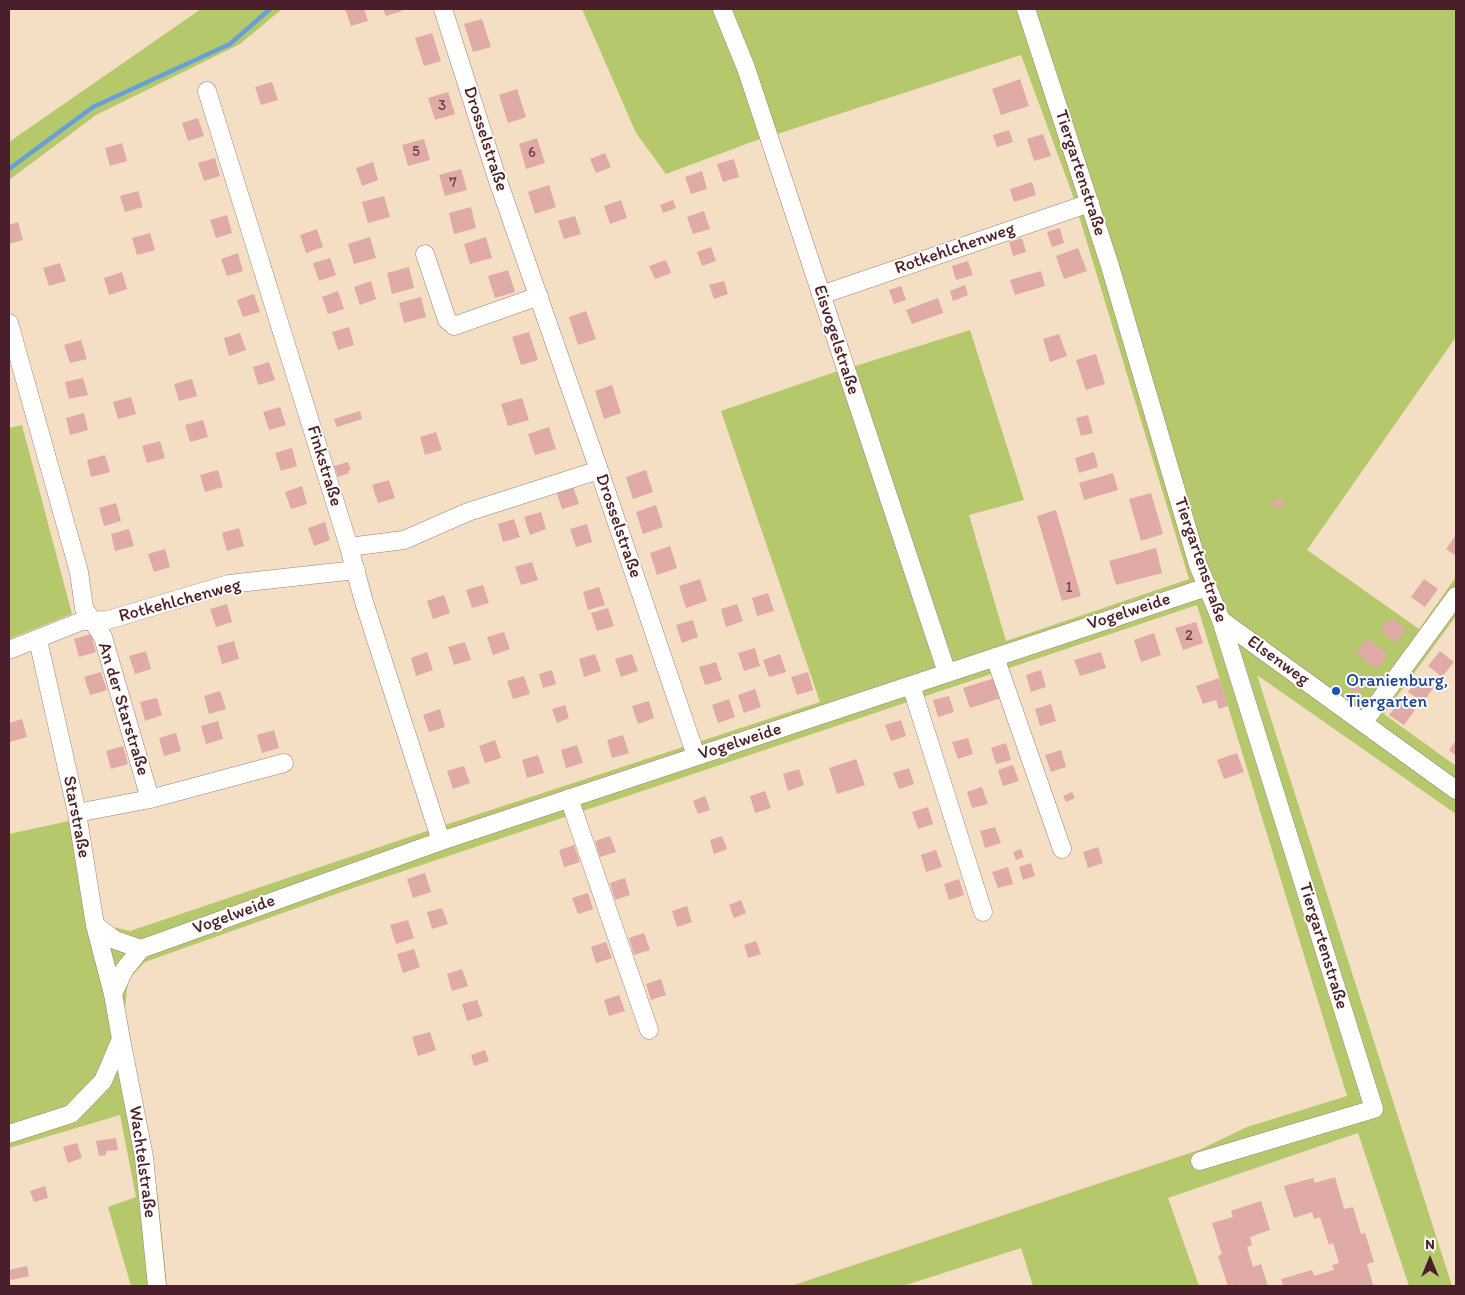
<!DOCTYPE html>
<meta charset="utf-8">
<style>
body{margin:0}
#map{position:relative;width:1465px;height:1295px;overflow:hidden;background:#f4dfc4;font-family:Itim,sans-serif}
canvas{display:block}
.frame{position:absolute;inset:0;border:10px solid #4a1f2b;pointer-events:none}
.north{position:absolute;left:1405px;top:1235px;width:50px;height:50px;-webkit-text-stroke:4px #fdfcf7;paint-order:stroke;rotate:0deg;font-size:14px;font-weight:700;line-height:20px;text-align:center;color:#4a1f2b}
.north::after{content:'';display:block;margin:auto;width:18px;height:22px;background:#4a1f2b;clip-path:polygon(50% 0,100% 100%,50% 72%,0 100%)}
</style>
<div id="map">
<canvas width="1465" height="1295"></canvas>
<div class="frame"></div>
<div class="north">N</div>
</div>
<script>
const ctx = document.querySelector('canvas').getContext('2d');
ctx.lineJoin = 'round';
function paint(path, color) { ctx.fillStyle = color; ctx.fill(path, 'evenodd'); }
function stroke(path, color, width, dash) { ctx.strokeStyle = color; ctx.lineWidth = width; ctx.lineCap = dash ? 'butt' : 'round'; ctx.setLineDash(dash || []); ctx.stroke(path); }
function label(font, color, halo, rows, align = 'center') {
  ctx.font = font + ' Itim,sans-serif'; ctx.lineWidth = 4; ctx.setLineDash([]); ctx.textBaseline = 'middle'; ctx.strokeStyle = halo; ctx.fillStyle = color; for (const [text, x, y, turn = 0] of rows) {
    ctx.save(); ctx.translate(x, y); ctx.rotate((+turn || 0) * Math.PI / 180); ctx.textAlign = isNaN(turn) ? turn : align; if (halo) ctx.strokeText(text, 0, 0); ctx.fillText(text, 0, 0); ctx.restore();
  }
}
const green = new Path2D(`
 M201 9H282L240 44 96 115 9 180V142Z
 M582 9H1456V337L1307 550 1419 629 1456 577V616L1384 714 1456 766V814L1257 675 1452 1286H1409L1358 1133 1168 1198 1199 1286H1033L1021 1248 903 1286H791L1199 1150 1247 1127 1347 1096 1197 605 350 889 145 962 128 980 124 1017 158 1197 167 1286H131L108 1207 136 1197 120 1115 9 1148V834L83 818 103 921 113 927 130 931 433 829 820 702 721 411 841 370 765 137 666 174 636 133ZM1021 55 1072 193 1189 579 1006 641 969 515 1024 500 970 330 849 368 771 136Z
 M22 425 72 614 9 639V428Z`);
const stream = new Path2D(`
 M9 169 93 107 230 44 270 9`);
const building = new Path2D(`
 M345 9H364L368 21 351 26Z
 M383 9H402V11L386 16Z
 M482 19 491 47 473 52 464 24Z
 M432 33 441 61 424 66 415 38Z
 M1020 79 1029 106 1001 115 992 89Z
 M272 82 278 100 261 105 255 87Z
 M517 89 526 117 508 123 499 95Z
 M448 92 455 114 435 120 428 98Z
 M198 118 204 136 188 141 182 123Z
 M1009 130 1013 142 997 147 993 135Z
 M1043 134 1051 156 1034 161 1027 139Z
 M537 138 545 163 526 169 519 144Z
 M424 139 430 160 408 166 402 145Z
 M122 143 127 161 110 166 105 148Z
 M605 153 611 167 596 173 590 159Z
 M215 158 220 176 204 181 198 163Z
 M734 159 739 177 723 182 717 164Z
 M373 162 378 180 362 186 356 168Z
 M461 169 467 190 445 196 439 175Z
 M702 171 707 189 691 194 685 177Z
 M1032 182 1036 195 1014 202 1010 189Z
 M549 185 556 207 535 214 528 192Z
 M138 191 143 207 125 212 120 196Z
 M384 196 390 217 368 223 362 202Z
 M621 200 627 218 610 224 604 206Z
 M673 200 676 208 663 213 660 205Z
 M471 207 476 228 454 234 449 213Z
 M704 211 710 229 693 234 687 217Z
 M227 215 232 233 216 238 210 220Z
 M575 216 581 234 564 239 558 221Z
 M18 222 23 240 9 244V225Z
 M1060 228 1064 243 1052 247 1047 232Z
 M317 229 323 247 306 253 300 235Z
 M150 233 155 250 137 255 132 238Z
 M370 237 376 258 354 264 348 244Z
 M486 237 492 258 470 264 464 244Z
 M1022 238 1026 252 1013 256 1009 242Z
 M711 247 716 261 702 266 697 252Z
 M1078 248 1087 271 1064 279 1056 256Z
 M238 253 243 271 227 276 221 259Z
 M330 258 336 275 319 281 313 263Z
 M666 260 671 273 655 279 649 266Z
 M968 261 973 275 956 280 952 266Z
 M60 263 66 281 49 286 43 268Z
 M409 267 414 288 392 294 387 273Z
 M508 270 515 292 495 298 488 276Z
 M1041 271 1045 286 1015 295 1010 280Z
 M122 272 127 289 109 295 104 278Z
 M371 281 376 299 360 305 354 287Z
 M724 281 728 294 714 299 709 285Z
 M965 285 968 295 953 301 950 291Z
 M901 286 906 300 894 304 889 290Z
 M338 291 344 309 328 314 322 297Z
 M254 294 260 312 243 317 237 300Z
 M421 297 426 317 404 323 399 303Z
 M938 298 943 313 912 324 906 310Z
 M586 311 596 339 578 345 569 317Z
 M349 327 354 345 338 350 332 332Z
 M529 332 538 360 521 365 512 337Z
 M240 333 246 350 229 356 224 338Z
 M1059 334 1067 356 1050 362 1043 339Z
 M81 340 87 359 70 363 64 345Z
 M1096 354 1105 384 1086 390 1076 360Z
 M269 362 275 380 258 385 253 367Z
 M83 378 88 395 69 399 65 382Z
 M192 379 197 396 179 401 174 384Z
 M612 385 621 413 604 419 595 391Z
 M131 397 136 414 118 419 113 402Z
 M522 398 529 420 508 426 501 404Z
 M280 407 286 425 269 430 263 412Z
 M360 411 362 419 337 427 334 419Z
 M84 413 88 430 70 435 66 418Z
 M1088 415 1093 433 1081 436 1076 418Z
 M203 420 208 437 190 442 185 425Z
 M549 427 556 449 535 455 528 434Z
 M436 432 442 450 425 455 420 437Z
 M160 441 165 458 147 463 142 446Z
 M292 448 297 466 281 471 275 453Z
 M1094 452 1098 467 1079 473 1075 458Z
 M105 455 110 472 91 477 87 460Z
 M348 462 351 470 348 471 349 473 338 477 334 466Z
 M218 470 223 487 205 492 200 475Z
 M646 470 653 492 633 499 626 477Z
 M1113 473 1118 490 1084 500 1079 483Z
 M389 480 395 498 378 503 372 485Z
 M302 486 307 504 291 509 285 492Z
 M573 486 579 504 562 509 556 491Z
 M1151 493 1163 534 1141 541 1129 499Z
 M1282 498 1285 504 1275 508 1272 501Z
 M116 503 121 521 104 526 99 508Z
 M656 505 663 527 643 534 636 512Z
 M1056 510 1081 596 1062 601 1037 516Z
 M541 512 546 529 530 535 524 517Z
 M514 519 520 537 503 542 498 524Z
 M325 522 330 540 314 546 308 528Z
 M587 524 592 542 576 547 570 529Z
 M239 528 244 546 227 551 222 533Z
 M129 529 134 546 115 551 111 534Z
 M1456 535V556L1446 549Z
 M670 546 677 568 657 575 650 553Z
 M1156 548 1162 573 1116 585 1109 561Z
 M165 549 170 567 154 572 148 554Z
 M532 562 538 580 521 585 515 567Z
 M700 579 707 601 686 608 679 586Z
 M1424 579 1438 589 1425 607 1411 597Z
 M483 585 489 603 472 608 466 590Z
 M599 587 605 605 588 610 583 592Z
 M768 593 774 611 757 616 752 598Z
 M444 595 450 613 433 619 427 601Z
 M227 604 232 622 216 627 210 609Z
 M737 604 743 621 726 627 721 609Z
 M608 608 614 626 597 631 591 613Z
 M1392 618 1406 629 1396 643 1381 632 1384 628 1382 627 1386 621 1389 622Z
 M693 620 698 637 682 643 676 625Z
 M1196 622 1203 643 1183 650 1175 628Z
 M504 632 510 649 493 655 487 637Z
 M1154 633 1161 655 1141 662 1134 640Z
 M91 634 96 652 79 657 74 639Z
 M1367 639 1388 654 1377 669 1356 654Z
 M234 641 239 659 222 664 217 646Z
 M465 642 471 660 454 665 448 647Z
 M755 648 760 666 744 671 738 653Z
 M146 651 151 669 135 674 129 656Z
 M1440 651 1454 662 1442 677 1428 666Z
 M427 652 433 670 416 676 411 658Z
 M1101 652 1106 668 1080 676 1074 660Z
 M595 654 601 671 584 677 579 659Z
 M632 654 638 671 621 677 615 659Z
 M780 654 786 672 769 677 763 660Z
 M716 662 722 680 705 685 699 667Z
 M552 670 556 684 543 688 539 674Z
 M1041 670 1046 687 1031 692 1026 675Z
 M101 672 107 690 90 695 84 677Z
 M808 672 813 690 797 695 791 677Z
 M524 676 530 694 513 699 507 681Z
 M1420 676 1434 687 1423 702 1408 692Z
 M995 678 1001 698 970 708 963 688Z
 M1219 678 1228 706 1219 709 1216 700 1203 704 1196 686Z
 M1354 682 1362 688 1357 695 1349 688Z
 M755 689 761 707 744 713 738 695Z
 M220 691 226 709 209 714 204 696Z
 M949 696 954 712 938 717 933 700Z
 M157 698 162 715 145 721 140 702Z
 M729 699 735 717 718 723 712 705Z
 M1401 700 1415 710 1404 725 1389 715Z
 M649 701 654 718 638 724 632 706Z
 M1051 704 1056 721 1040 726 1035 709Z
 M565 705 569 718 557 723 552 709Z
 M440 709 445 727 429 732 423 715Z
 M22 719 27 737 10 742 9 723Z
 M901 720 906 736 891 741 885 725Z
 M218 721 223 739 206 744 201 726Z
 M274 730 279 748 262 753 257 735Z
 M176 733 181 751 164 756 159 738Z
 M623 735 629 753 612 758 607 740Z
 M968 738 973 754 958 759 952 742Z
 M495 740 501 758 485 763 479 746Z
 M1456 740V756L1449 750Z
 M1006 743 1011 760 996 764 991 748Z
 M577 745 583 763 566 768 561 750Z
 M123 746 128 764 111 769 106 751Z
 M1061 750 1066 767 1051 772 1045 755Z
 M1237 753 1244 772 1224 779 1217 760Z
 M538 755 544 773 527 778 522 760Z
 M856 759 865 785 837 794 829 768Z
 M1013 765 1019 781 1003 786 998 770Z
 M464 766 470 783 453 789 447 771Z
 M909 768 914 784 899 789 893 773Z
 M799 769 804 785 788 791 783 774Z
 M982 787 988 804 972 808 967 792Z
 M765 791 771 808 755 813 750 796Z
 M1072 792 1075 798 1066 802 1063 796Z
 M705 796 710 810 698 814 693 801Z
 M928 807 933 824 918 829 912 812Z
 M995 827 1001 843 985 848 980 831Z
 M610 836 616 852 600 857 595 841Z
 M722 836 727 849 714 854 710 840Z
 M574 845 580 862 564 867 559 850Z
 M1098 847 1103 863 1088 868 1083 852Z
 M1021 849 1024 857 1016 860 1013 852Z
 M936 850 942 867 926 872 921 855Z
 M1031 863 1035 876 1023 880 1019 867Z
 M1008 867 1013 884 998 888 992 872Z
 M425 873 431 892 413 898 407 879Z
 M625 878 630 895 615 900 610 883Z
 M959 879 964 895 949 900 944 884Z
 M588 893 593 909 578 914 572 898Z
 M741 900 746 913 734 918 729 905Z
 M687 906 692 922 677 927 672 911Z
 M442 908 448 924 432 929 427 912Z
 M408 920 414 938 396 944 390 925Z
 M644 933 650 950 634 955 629 938Z
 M756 941 761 954 748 958 744 945Z
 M606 942 612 958 596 963 591 947Z
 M414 949 420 967 403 973 397 954Z
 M462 969 468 986 452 991 447 974Z
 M661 979 666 995 651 1000 646 984Z
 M619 995 625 1011 609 1016 604 1000Z
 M477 1000 483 1016 467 1021 462 1004Z
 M430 1032 436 1050 418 1056 412 1037Z
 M485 1050 489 1061 474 1066 471 1055Z
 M116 1138 118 1150 106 1151V1155L99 1156 96 1141Z
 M77 1143 82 1158 68 1163 63 1147Z
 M1335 1177 1344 1209 1353 1207 1361 1234 1365 1233 1374 1262 1367 1264 1373 1285 1369 1286H1283L1281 1279 1312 1270 1314 1276 1334 1270 1332 1265 1339 1263 1333 1243 1329 1245 1320 1217 1314 1219 1312 1212 1294 1218 1284 1186 1313 1178 1315 1183Z
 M45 1186 48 1198 34 1202 30 1191Z
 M1261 1201 1270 1230 1250 1237 1252 1245 1247 1247 1253 1267 1261 1264 1268 1286H1233V1284L1228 1286 1218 1256 1222 1254 1212 1223 1233 1217 1231 1211Z
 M27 1266 29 1276 11 1280 9 1270Z`);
const minor = new Path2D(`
 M443 9 497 178 599 470 696 756
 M722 9 746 68 947 673
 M1026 9 1110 266 1198 565 1221 620 1374 1109 1200 1161
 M207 91 349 547 364 602 441 841
 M425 254 447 320 454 326 539 296
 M821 295 1090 203
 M9 323 79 572 84 608 103 637 150 799
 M349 547 404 540 468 512 599 470
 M1221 620 1456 790
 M38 640 77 813 95 925 113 994
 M9 650 82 621 108 620 229 584 356 570
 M995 657 1062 849
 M911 685 983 912
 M1363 723 1456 596
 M569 798 649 1030
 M77 813 150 799 284 763
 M95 925 115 940 141 949
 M121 1039 144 1157 157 1286
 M9 1134 71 1114 103 1081 121 1039 113 994 124 970 141 949 441 841 1207 587`);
const markers = [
 [1336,691,5,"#1a4fb4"]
];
const numberNames = [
 ["3",442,106],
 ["5",416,152],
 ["6",532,153],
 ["7",453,183],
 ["1",1069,588],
 ["2",1189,636]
];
const streetNames = [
 ["Drosselstraße",485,139,72],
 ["Tiergartenstraße",1080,173,72],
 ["Rotkehlchenweg",955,249,-19],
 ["Eisvogelstraße",836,340,72],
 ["Finkstraße",324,466,73],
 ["Drosselstraße",618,526,71],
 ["Tiergartenstraße",1200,560,71],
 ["Rotkehlchenweg",180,601,-15],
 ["Vogelweide",1129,612,-18],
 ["Elsenweg",1278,661,36],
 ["An der Starstraße",123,709,73],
 ["Vogelweide",740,742,-18],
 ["Starstraße",76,817,79],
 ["Vogelweide",234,915,-20],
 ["Tiergartenstraße",1323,946,73],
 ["Wachtelstraße",142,1162,82]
];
const transitNames = [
 ["Oranienburg,",1346,681],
 ["Tiergarten",1346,702]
];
paint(green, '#b6c86c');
stroke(stream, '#689fd6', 4.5);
paint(building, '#e0aaa6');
stroke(minor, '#9f7f78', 19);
stroke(minor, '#fff', 18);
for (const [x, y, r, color] of markers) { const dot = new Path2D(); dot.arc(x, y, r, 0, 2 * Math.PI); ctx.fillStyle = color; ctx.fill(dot); stroke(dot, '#fdfcf7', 2); }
label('15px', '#70424a', null, numberNames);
label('18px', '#4a1f2b', '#fdfcf7', streetNames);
label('18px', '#164399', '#fdfcf7', transitNames, 'left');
</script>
